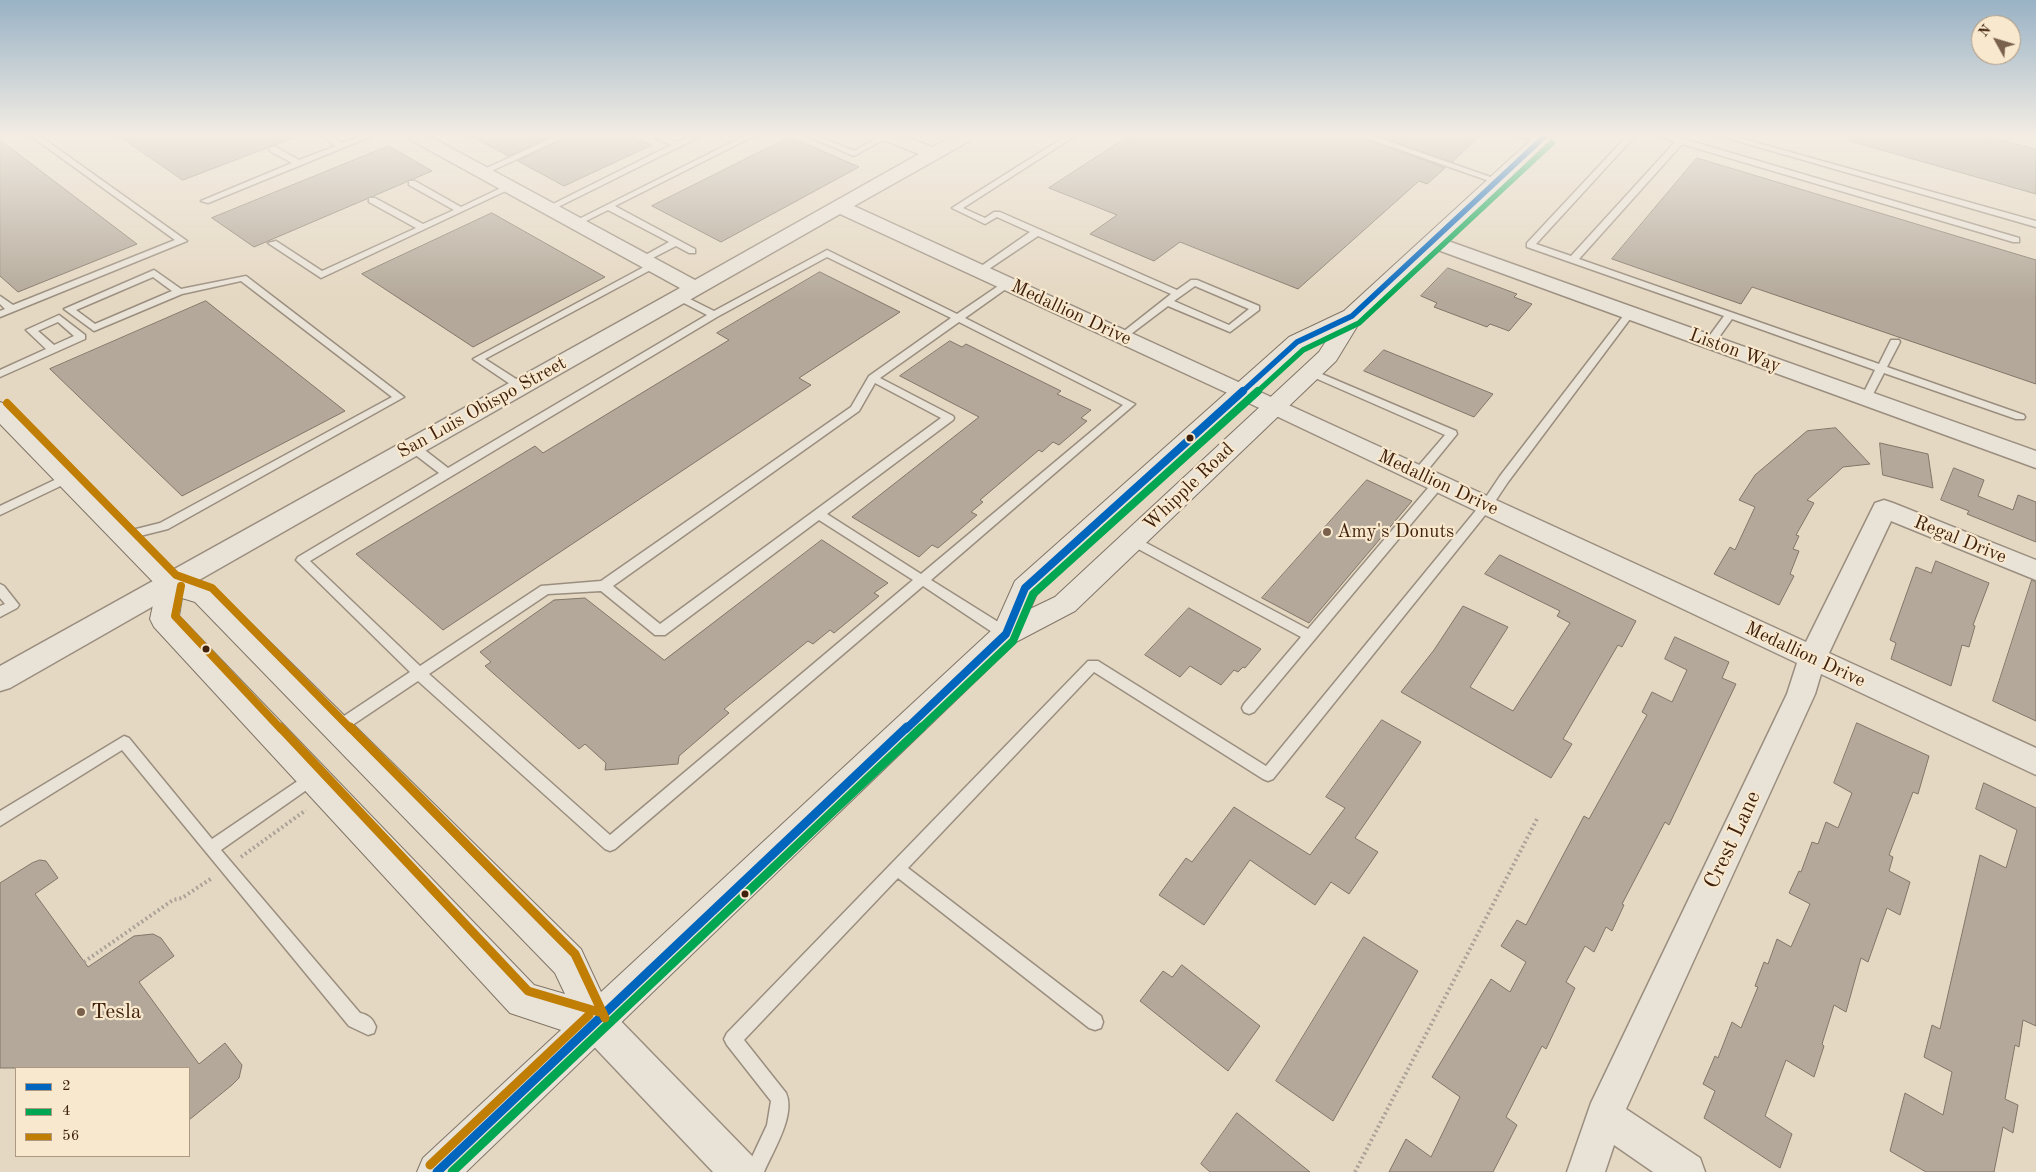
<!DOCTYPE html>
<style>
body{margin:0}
#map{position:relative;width:2036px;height:1172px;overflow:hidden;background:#e5d8c2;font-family:"Old Standard TT",serif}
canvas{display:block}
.legend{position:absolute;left:15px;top:1067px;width:175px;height:90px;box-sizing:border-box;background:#f7e8ce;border:1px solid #ae9881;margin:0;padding:6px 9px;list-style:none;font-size:15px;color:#40210e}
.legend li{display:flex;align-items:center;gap:10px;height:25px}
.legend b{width:25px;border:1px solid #ae9881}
.north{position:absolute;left:1971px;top:15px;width:50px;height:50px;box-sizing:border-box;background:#f7e8ce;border:1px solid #ae9881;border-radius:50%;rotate:309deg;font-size:14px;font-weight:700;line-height:20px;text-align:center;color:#40210e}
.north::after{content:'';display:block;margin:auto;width:18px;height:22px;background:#7a614d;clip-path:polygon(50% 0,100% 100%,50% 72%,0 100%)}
</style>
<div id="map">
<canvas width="2036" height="1172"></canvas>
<ul class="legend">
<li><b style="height:6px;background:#0065bd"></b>2</li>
<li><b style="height:6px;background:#00a651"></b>4</li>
<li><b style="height:6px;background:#c07e04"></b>56</li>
</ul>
<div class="north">N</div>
</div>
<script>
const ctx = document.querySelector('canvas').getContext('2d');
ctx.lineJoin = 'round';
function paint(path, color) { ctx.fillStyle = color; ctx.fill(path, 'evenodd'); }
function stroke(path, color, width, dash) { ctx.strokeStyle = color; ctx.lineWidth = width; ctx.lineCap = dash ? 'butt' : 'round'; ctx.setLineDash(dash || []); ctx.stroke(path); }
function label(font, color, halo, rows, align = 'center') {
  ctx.font = font + ' "Old Standard TT",serif'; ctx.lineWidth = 4.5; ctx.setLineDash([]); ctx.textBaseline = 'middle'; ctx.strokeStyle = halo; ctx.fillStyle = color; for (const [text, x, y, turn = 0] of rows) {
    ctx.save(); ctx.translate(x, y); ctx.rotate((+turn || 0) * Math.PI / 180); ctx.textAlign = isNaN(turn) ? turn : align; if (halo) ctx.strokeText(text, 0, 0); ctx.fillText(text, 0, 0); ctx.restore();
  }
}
const building = new Path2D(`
 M119 136H293V138L183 180Z
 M471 136H552L509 156Z
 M569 136H632L652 145 564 186 518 161Z
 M1129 136H1359L1445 168 1427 184 1419 181 1298 289 1180 242 1154 261 1090 234 1117 215 1049 188Z
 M1379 136H1480L1452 162Z
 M1850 136H1985L2036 149V194L1850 141Z
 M790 137 859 167 721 242 652 206Z
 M0 140 137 244 18 292 0 276Z
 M389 146 432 171 254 247 212 218Z
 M1697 158 2036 260V384L1752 287 1741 304 1612 259Z
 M492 213 605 277 473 347 362 274Z
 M1448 268 1517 294 1514 297 1532 304 1509 331 1490 324 1487 327 1434 307 1437 303 1421 296Z
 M820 272 900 312 799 378 811 385 443 630 356 554 535 446 543 453 729 340 717 333Z
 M206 301 345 411 182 496 50 369Z
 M950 341 962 347 966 344 1061 391 1057 394 1091 410 1081 418 1087 421 1059 445 1053 442 1042 452 1039 450 980 500 983 502 971 512 977 515 938 548 932 545 919 557 852 517 979 417 900 376Z
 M1384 350 1493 394 1474 417 1364 371Z
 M1836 428 1870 464 1843 467 1807 500 1814 503 1796 535 1799 536 1793 549 1799 551 1790 574 1794 576 1779 605 1714 574 1730 547 1735 550 1755 507 1739 500 1755 475 1807 431Z
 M1880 443 1928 454 1933 488 1883 475Z
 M1954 468 1984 480 1978 496 2013 510 2018 495 2036 502V542L1967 514 1969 511 1941 500Z
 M1367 480 1412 501 1309 623 1262 598Z
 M822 540 888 583 874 593 879 596 834 633 830 630 813 644 808 641 724 709 729 713 679 756 678 764 605 770 606 763 585 744 579 749 485 666 491 662 480 652 554 600 585 598 664 660Z
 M1500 555 1636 621 1622 647 1618 645 1563 739 1572 744 1551 778 1401 692 1434 650 1463 606 1508 627 1470 687 1513 711 1570 623 1557 616 1560 611 1485 574Z
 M1936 561 1989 583 1973 625 1975 626 1969 647 1962 645 1951 686 1891 659 1896 643 1890 640 1916 567 1931 573Z
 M2032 580 2036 582V721L1993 701Z
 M1189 608 1261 649 1245 668 1243 667 1238 672 1234 670 1221 685 1190 666 1180 677 1145 655Z
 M1675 637 1729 662 1722 678 1736 684 1669 825 1665 822 1622 904 1624 905 1612 931 1606 927 1594 952 1585 946 1566 982 1575 988 1546 1049 1542 1046 1506 1117 1517 1125 1493 1172H1389L1406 1139 1431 1157 1460 1097 1432 1077 1491 979 1510 992 1526 962 1501 946 1517 920 1526 925 1584 816 1589 819 1647 715 1642 712 1652 692 1672 702 1687 670 1665 659Z
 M1382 720 1421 742 1355 838 1378 852 1349 894 1331 882 1315 905 1250 860 1204 925 1159 895 1186 858 1192 862 1234 807 1310 855 1345 808 1326 797Z
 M1857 723 1929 756 1918 794 1913 792 1889 855 1893 857 1889 871 1910 882 1900 915 1887 908 1868 962 1861 958 1846 1012 1834 1005 1822 1044 1824 1046 1814 1077 1786 1060 1765 1116 1792 1134 1780 1168 1704 1118 1715 1091 1703 1084 1715 1056 1718 1058 1732 1022 1741 1028 1758 987 1755 986 1764 962 1768 964 1777 939 1791 947 1810 904 1789 893 1799 871 1801 872 1812 842 1818 844 1826 822 1838 828 1852 793 1834 783Z
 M1984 783 2036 808V1026L2023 1020 2019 1047 2015 1045 2005 1099 2018 1105 2013 1133 2003 1127 1994 1172H1926L1890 1151 1905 1093 1943 1115 1952 1072 1924 1057 1932 1025 1940 1029 1980 855 2006 868 2017 830 1976 809Z
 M40 860 46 861 58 878 35 894 88 967 134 936 153 934 161 938 174 956 139 982 199 1064 225 1043 242 1065 239 1078 232 1085 189 1120V1068H0V883L32 863Z
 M1364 937 1418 971 1333 1121 1276 1081Z
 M1182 965 1260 1026 1228 1071 1140 1001 1163 971 1172 977Z
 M1237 1113 1310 1172H1210L1201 1164Z`);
const path = new Path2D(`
 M241 857 306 810
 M84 962 173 900 182 898 212 878
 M1355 1172 1538 817`);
const lane = new Path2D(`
 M31 136H40L187 241 0 317V311L5 309 0 304V296L13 305 175 240Z
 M321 136H331L343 143 361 136H372L208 203 201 201 292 163 270 151V147H276L299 160 336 146Z
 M556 136H567L485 174 478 172Z
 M652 136H663L678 142 691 136H701L552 210 545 208 671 145Z
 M744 136H754L615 206 695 249V253H689L676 246 643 263 638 260 640 258 669 242 608 210 578 225 571 223Z
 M807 136H818L854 151 880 136H890L854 156Z
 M1066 136H1075L963 208 985 218 994 212H1000L1177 290 1191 280H1197L1259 306V310L1230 332 1168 306 1123 340 1118 337 1119 335 1171 294 1038 236 983 273H977V269L1030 232 997 217 985 224 952 208ZM1195 286 1249 309 1229 325 1174 301Z
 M1361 136H1373L1502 181 1495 183Z
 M1520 136H1532L1544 141 1540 143Z
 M1627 136H1635L1536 244 1571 256 1675 142 1659 136H1671L1684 139 2019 238V242H2013L1682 144 1579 259 1879 364 1891 340H1899L1900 342 1887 367 2024 415 2025 417 2024 419H2016L1884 373 1870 400H1862L1861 398 1875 370 1732 319 1714 344H1706L1705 342 1724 316 1527 247V243Z
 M1720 136H1733L2036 221V227Z
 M409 181H415L461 207 507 185 514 187 321 278 268 243 276 241 322 271 416 228 369 202V198H375L423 224 454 210 409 185Z
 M827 250 957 314 1004 282H1010V286L965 318 1135 404 931 580 1011 630 1012 634 1011 638H1001L923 586 615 849 610 851 605 849 418 681 342 732 337 734 332 732 330 728 332 724 410 672 296 560 298 557 439 473 409 450 407 447 409 444H417L448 468 707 315 676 299V295H682L714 311ZM827 257 951 318 869 376 851 407 601 581 541 586 420 666 310 561 717 317ZM959 322 1123 405 921 574 827 514 953 420 954 418 953 416 880 378ZM875 383 941 418 660 624 613 586 859 411ZM819 520 913 580 610 835 429 674 548 594 601 591 655 635H665Z
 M653 262 658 265 656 267 485 359 524 384V388H516L473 359Z
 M154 270 181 289 246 276 404 397 168 529 124 540 120 539 118 536 120 533 160 523 392 397 241 281 182 294 94 331 64 309ZM153 277 172 291 95 324 76 310Z
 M1630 310 1633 311V315L1508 482 1490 509 1273 779 1268 781 1263 779 1094 672 908 868 1101 1016 1103 1022 1101 1028 1095 1030 1089 1028 898 878 744 1040 786 1093C796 1115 773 1151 764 1172H745L767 1125 771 1101 727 1045 724 1039 727 1033 1088 661H1098L1266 766 1482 503 1500 476 1627 311Z
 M59 315 85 335V339L0 377V370L46 349 26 330ZM58 322 74 336 54 345 38 331Z
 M1310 369 1456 431 1457 434 1422 477H1414L1412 474 1414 471 1445 435 1306 374V370Z
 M67 474 71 475 73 478 71 481 0 515V506Z
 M1438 480 1442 481 1444 484 1442 487 1254 712 1249 714 1244 712 1242 708 1244 704 1301 637 1129 544 1127 541 1133 537 1137 538 1308 629 1434 481Z
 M0 584 4 586 19 605 17 608 0 617V606L5 604 0 598Z
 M124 736 129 738 212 839 308 774 313 772 318 774 320 778 318 782 221 850 360 1013C369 1015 373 1019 376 1027L374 1033 368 1035 349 1026 122 750 0 826V811Z`);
const street = new Path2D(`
 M409 136H429L695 280 919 154 884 140 882 136H904L932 147 953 136H973L971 140 854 206 1806 642 1875 503 1884 500 1893 503 2036 560V580L1891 521 1829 653 2036 748V775L1821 674 1815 694 1626 1109 1700 1158 1705 1172H1653L1614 1145 1605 1172H1567L1591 1103 1787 694 1797 663 1234 396 840 214 10 688 0 691V666L680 288 411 140Z
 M1434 236 2036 451V468L1427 246 1424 242 1427 238Z
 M596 1004 609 1009 754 1158 759 1172H713L583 1035 578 1022 583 1009Z`);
const secondary = new Path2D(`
 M1535 136H1554L1361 320 1336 361 1075 611 1016 642 466 1172H417L423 1158 561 1030 510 1013 154 627 150 619 157 586 0 424V402L8 405 181 577 215 588 581 949 601 992 994 628 1015 581 1289 337 1344 311ZM1330 335 1319 352 1055 597 1030 609 1037 594 1305 347ZM182 598 195 602 555 973 565 994 534 985 179 616Z`);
const bus1Far2 = new Path2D(`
 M1242 392 1297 342 1352 316 1545 136`);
const bus1Far1 = new Path2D(`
 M906 729 1006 634 1025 588 1243 391`);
const bus1 = new Path2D(`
 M437 1172 907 727`);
const bus2Far2 = new Path2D(`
 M1257 392 1303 350 1359 323 1552 143`);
const bus2Far1 = new Path2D(`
 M920 729 1013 641 1033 594 1258 391`);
const bus2 = new Path2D(`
 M452 1172 922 727`);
const bus3Far1 = new Path2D(`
 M7 403 176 575 212 588 351 729
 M181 586 175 616 281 729`);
const bus3 = new Path2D(`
 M280 727 528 991 599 1012
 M350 727 575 954 605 1018
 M430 1165 589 1015`);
const markers = [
 [1190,438,4.5,"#40210e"],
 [1327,532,5,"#7a614d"],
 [206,649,4.5,"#40210e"],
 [745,894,4.5,"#40210e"],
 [81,1012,5,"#7a614d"]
];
const streetNames = [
 ["Medallion Drive",1071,313,25],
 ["Liston Way",1735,351,20],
 ["San Luis Obispo Street",482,408,-29],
 ["Medallion Drive",1438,483,25],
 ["Whipple Road",1189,487,-44],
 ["Regal Drive",1960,540,22],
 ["Medallion Drive",1805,655,25]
];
const poiNames = [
 ["Amy's Donuts",1337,532]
];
const nearStreetnames = [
 ["Crest Lane",1733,840,-65]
];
const nearPoinames = [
 ["Tesla",91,1012]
];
paint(building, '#b3a899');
stroke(building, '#817668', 1);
stroke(lane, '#9a8e7f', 3);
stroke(street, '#9a8e7f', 3);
stroke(secondary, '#817668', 2);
stroke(path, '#aaa298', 4, [2, 3]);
paint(lane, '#e9e2d7');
paint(street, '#e9e2d7');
paint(secondary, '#e9e2d7');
stroke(bus1Far2, '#0065bd', 5.5);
stroke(bus1Far1, '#0065bd', 8);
stroke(bus1, '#0065bd', 9);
stroke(bus2Far2, '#00a651', 5.5);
stroke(bus2Far1, '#00a651', 8);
stroke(bus2, '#00a651', 9);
stroke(bus3Far1, '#c07e04', 8);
stroke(bus3, '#c07e04', 9);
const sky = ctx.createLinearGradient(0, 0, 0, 300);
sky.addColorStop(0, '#99b2c5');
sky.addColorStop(0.45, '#f3ede4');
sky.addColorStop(1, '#f3ede400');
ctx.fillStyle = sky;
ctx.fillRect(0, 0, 2036, 300);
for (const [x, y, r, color] of markers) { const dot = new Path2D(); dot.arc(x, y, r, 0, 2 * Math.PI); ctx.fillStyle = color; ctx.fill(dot); stroke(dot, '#f7e8ce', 2); }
label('19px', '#40210e', '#f7e8ce', streetNames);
label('19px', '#40210e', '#f7e8ce', poiNames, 'left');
label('22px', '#40210e', '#f7e8ce', nearStreetnames);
label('22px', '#40210e', '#f7e8ce', nearPoinames, 'left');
</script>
